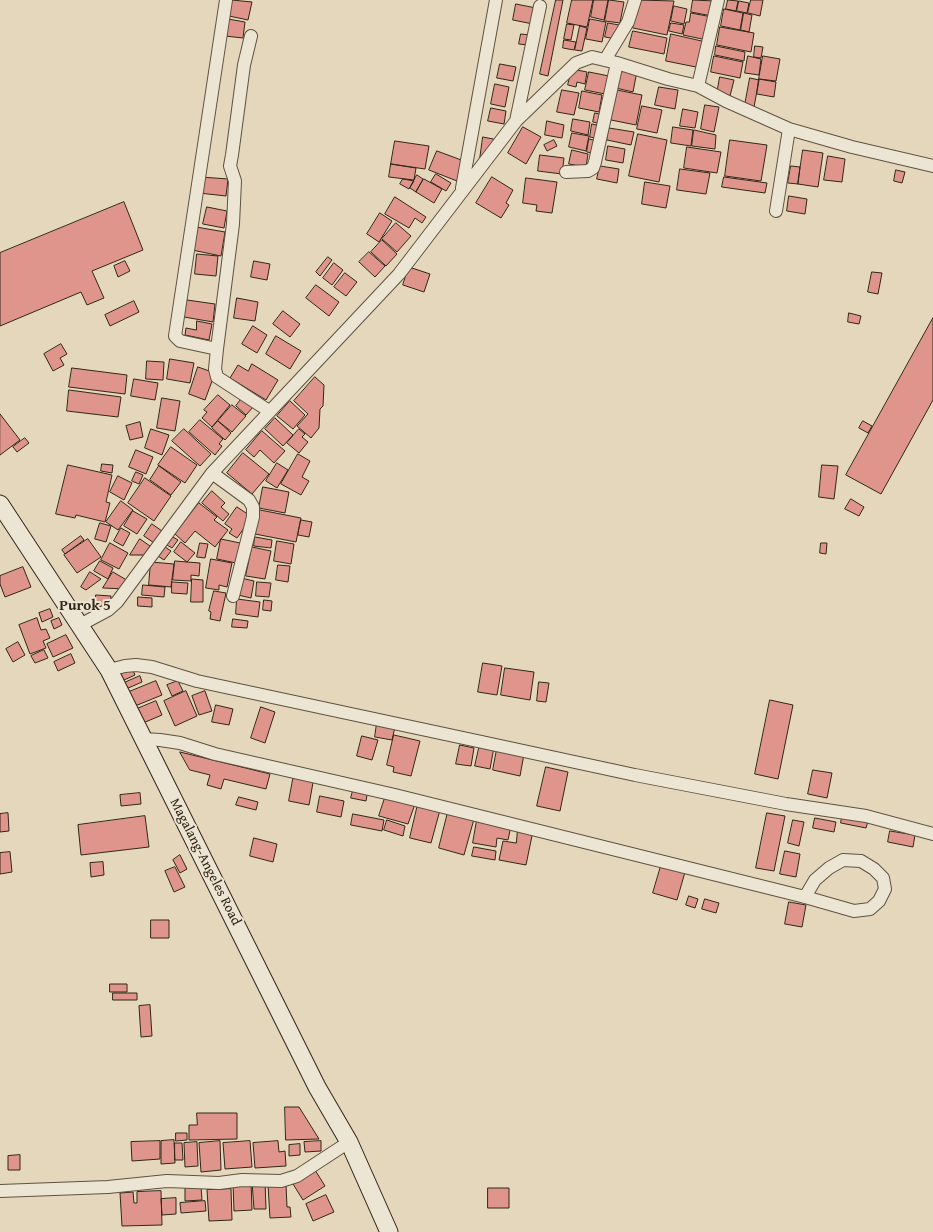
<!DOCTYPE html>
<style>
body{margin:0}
canvas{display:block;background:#e4d7bb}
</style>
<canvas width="933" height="1232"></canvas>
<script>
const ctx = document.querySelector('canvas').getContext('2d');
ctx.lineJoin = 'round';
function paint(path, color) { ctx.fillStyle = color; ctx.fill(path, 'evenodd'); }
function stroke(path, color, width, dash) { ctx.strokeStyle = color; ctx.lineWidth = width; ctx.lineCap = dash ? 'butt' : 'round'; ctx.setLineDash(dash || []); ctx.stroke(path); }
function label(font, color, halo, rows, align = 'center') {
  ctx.font = font + ' "Gentium Book Plus",serif'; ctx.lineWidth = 4; ctx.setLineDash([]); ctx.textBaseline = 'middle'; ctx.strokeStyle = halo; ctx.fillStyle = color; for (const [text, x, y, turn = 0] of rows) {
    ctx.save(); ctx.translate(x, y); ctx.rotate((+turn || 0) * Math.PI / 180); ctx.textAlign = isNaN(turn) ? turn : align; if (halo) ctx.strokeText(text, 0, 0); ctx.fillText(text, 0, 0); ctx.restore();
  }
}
const building = new Path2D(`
 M232 0 252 2 248 20 229 16Z
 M556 0H563L548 76 540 74Z
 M572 0H593L587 27 567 23Z
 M594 0H608L604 20 591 17Z
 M609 0 624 2 620 23 605 21Z
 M638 0 674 1 667 35 633 28Z
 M693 0 715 1 712 16 691 12Z
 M728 0 738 1 736 11 726 9Z
 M751 0H763L760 16 748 13Z
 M739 1 749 3 747 13 737 11Z
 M516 4 536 8 533 24 513 20Z
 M674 6 687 9 684 24 671 21Z
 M724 9 743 13 740 30 721 26Z
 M691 13 712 17 707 40 683 35 686 22H689Z
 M744 13 752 15 749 32 741 30Z
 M228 19 245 22 243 38 225 36Z
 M590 19 606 22 602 42 586 39Z
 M608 23 619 25 616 39 605 37Z
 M671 23 684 25 682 34 669 31Z
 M567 24 574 25 571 40 564 39Z
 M580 26 587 28 582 51 575 50Z
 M720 27 754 33 751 52 717 45Z
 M633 31 667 38 664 54 629 47Z
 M521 34 530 35 528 45 519 44Z
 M671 34 706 42 701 68 666 61Z
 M564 40 576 42 574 50 563 48Z
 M716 46 745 52 744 61 715 55Z
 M755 46 763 47 761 58 754 57Z
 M714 56 743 62 740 78 711 72Z
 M748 56 761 59 759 75 745 73Z
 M763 56 780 59 776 81 759 79Z
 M500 64 516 67 513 81 497 78Z
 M620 68 637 71 633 92 616 88Z
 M572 69 587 72 585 84 577 82 576 87 568 85Z
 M589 72 609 76 605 94 585 90Z
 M720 77 734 80 730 96 717 94Z
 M750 78 759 80 754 107 745 105Z
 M759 79 776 82 774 97 757 94Z
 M495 84 509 87 505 107 491 104Z
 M659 87 678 90 675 109 655 105Z
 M562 90 579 93 574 115 557 112Z
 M617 90 642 95 636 125 611 120Z
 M582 91 602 95 599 112 579 108Z
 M705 105 719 107 714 132 701 129Z
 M642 106 662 110 657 133 637 129Z
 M491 108 506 111 504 124 488 121Z
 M683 109 698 112 695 128 680 126Z
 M595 113 604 115 602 124 593 122Z
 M573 119 590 122 588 135 571 131Z
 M547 121 564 125 562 138 545 135Z
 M592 124 601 126 599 139 590 137Z
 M523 127 541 137 526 164 508 153Z
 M673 127 693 130 691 146 671 143Z
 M609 128 634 132 631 145 607 140Z
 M694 130 716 135 715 149 692 146Z
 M572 133 589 136 586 151 569 147Z
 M638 134 667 140 659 182 629 176Z
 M483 137 498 140 480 158Z
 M589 139 598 141 596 154 587 152Z
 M554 140 557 146 547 151 544 145Z
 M730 140 767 145 761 181 725 176Z
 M395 141 429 146 425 169 391 164Z
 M608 146 625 149 623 163 606 160Z
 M687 147 721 152 717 173 684 168Z
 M572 150 588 154 586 167 569 164Z
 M803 150 823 153 818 187 798 184Z
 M437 151 464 161 457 181 429 170Z
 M540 155 564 158 562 174 538 171Z
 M828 156 845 159 842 182 824 180Z
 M391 164 416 168 414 180 389 177Z
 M600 166 619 169 617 183 597 179Z
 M791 166 800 167 798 184 788 183Z
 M680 169 710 173 706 194 677 190Z
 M896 170 905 172 902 183 894 181Z
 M436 174 451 183 446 191 431 182Z
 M417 175 423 179 416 192 410 188Z
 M201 177 228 179 226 196 199 193Z
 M492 177 513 190 506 203 509 205 501 218 476 203Z
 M724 177 767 183 765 193 722 187Z
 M526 178 557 182 552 213 536 211 537 205 523 203Z
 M403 179 414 181 409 189 400 184Z
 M424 179 442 189 434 203 416 192Z
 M645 182 670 186 666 208 642 204Z
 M789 196 807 199 805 214 787 211Z
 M395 197 426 217 422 223 415 218 409 228 385 214Z
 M124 202 143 250 92 271 104 298 87 305 81 292 0 326V253Z
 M207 207 227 211 224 228 203 224Z
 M380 213 392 221 379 242 367 234Z
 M396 223 411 236 397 252 382 239Z
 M196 227 225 232 221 256 192 250Z
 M382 240 397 254 386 266 371 252Z
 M369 252 385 266 375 277 359 262Z
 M197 254 218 256 216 276 195 274Z
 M328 257 332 260 320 276 316 272Z
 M125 261 130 271 118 277 114 266Z
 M254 261 270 264 267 280 251 277Z
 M334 263 343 270 332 285 323 278Z
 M409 267 430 274 424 292 403 285Z
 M872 272 882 273 878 294 868 292Z
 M345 273 357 282 346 296 334 287Z
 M316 285 339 302 329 316 306 298Z
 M237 298 258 302 255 321 234 318Z
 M187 300 215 304 213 322 184 317Z
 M134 301 139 312 110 326 105 315Z
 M283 311 300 324 290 337 273 324Z
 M849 313 861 316 859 324 848 322Z
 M933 318V400L881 494 846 475Z
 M197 321 212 324 209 340 185 335 186 328 196 330Z
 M253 326 267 335 257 353 242 344Z
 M276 336 301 351 290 369 266 354Z
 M61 344 67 354 60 358 64 365 53 371 44 354Z
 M170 359 194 363 190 383 167 379Z
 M147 361 164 362 163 380 146 379Z
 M252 364 278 380 266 400 230 378 238 365 248 371Z
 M198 367 215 373 205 400 189 394Z
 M72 368 127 375 125 394 69 387Z
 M315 377 324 385 323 406 320 409 319 428 311 438 297 426 308 414 294 401Z
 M134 379 158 383 155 400 131 396Z
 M69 390 121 397 118 417 67 411Z
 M218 395 230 405 212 427 202 418 207 412 204 410Z
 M243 397 254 406 246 415 236 406Z
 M162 398 180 401 175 431 157 428Z
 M290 401 305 415 293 429 277 416Z
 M232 405 246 416 232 432 218 421Z
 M0 414 20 440 0 455Z
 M275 418 293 435 283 446 265 429Z
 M200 420 223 439 219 444 222 446 215 455 189 432Z
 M218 421 231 433 225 440 212 428Z
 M863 421 872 426 868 433 859 428Z
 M140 422 143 437 130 440 126 426Z
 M151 429 169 435 162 455 145 448Z
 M184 429 211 454 200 466 172 441Z
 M299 429 305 434 302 437 308 442 299 453 287 443Z
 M262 431 285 451 274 463 260 450 254 457 246 450Z
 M25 438 29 443 17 452 13 447Z
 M171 447 197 465 185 483 158 465Z
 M136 450 153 457 146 474 129 467Z
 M243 453 269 474 252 494 227 473Z
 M298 454 310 461 302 477 309 481 301 495 281 484Z
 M277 463 288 470 277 488 266 481Z
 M102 464 113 465 112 473 101 471Z
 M68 465 112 475 106 502 110 503 105 522 76 515 75 518 56 514Z
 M822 465 838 466 834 499 819 497Z
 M159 466 181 482 171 495 150 480Z
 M136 472 143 475 139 484 132 481Z
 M118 476 132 483 124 500 110 492Z
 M145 478 171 496 154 521 128 503Z
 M263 487 289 492 285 513 259 508Z
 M212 491 225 503 221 507 229 514 223 521 202 503Z
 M851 499 864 507 859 516 845 509Z
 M121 501 133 510 118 530 106 522Z
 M199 503 217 517 214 520 228 530 215 547 195 531 185 543 175 534Z
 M237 507 252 517 237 538 229 533 232 529 225 524Z
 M260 510 301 518 296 542 255 534Z
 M133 511 147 519 137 534 124 526Z
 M301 520 312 522 309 537 298 535Z
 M100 523 111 526 106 542 95 539Z
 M152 524 162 531 154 543 144 536Z
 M121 528 130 533 123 546 114 541Z
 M81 536 84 540 65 554 62 550Z
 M173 537 178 540 172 548 167 545Z
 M255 537 272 540 271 548 254 546Z
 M88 539 101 557 77 573 64 555Z
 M140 539 150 546 144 555H130Z
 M221 539 240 543 236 563 217 559Z
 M277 541 294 544 291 564 274 561Z
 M181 542 195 553 187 562 174 552Z
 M110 543 128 553 119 569 101 560Z
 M200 543 208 544 205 558 197 557Z
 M821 543H827L826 554 820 553Z
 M165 547 171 551 164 560 158 556Z
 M252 547 271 551 265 579 246 576Z
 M211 559 232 563 227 587 219 585V590L206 588Z
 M100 561 113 568 108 579 94 571Z
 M175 561 200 563 199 576 191 575V581L173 580Z
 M151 562 174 564 171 587 149 585Z
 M278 565 290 566 288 582 276 580Z
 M23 567 31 587 5 597 0 584V576Z
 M90 572 101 579 86 590 81 587Z
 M113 572 130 582 126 589 103 588Z
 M241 578 254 581 251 598 238 595Z
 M192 579 203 580V602H191Z
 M172 582 188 583 187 594 172 593Z
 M257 582 271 583 269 597 256 596Z
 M143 585 165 587 164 597 142 595Z
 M214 591 226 593 220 621 210 619 211 612 209 611Z
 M96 595 111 596 110 607 95 606Z
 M138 597 152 598V607L138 606Z
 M237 599 260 602 258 617 236 614Z
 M264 600 272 601 271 611 263 610Z
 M50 609 53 617 42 622 39 613Z
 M37 618 41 630 46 629 50 638 43 641 46 648 30 654 19 625Z
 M59 618 62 625 54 629 51 621Z
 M233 619 248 621 247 628 232 627Z
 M66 635 73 648 53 657 47 644Z
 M18 642 25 655 13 662 6 649Z
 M44 650 48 658 35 663 31 656Z
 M71 654 75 663 58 671 54 662Z
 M483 663 502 666 497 695 478 692Z
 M132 668 135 675 122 681 119 673Z
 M505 668 534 672 530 700 501 695Z
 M140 676 142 682 126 689 124 683Z
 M156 681 162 695 135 706 129 692Z
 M178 681 183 691 172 696 167 685Z
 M539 682 549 683 546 702 537 701Z
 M186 691 197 716 175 726 164 701Z
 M205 691 212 711 199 715 192 696Z
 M770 700 793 705 778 779 755 774Z
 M156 701 162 715 143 723 137 709Z
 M216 705 233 709 229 725 212 722Z
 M261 707 275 712 265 743 251 738Z
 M377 723 395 727 392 740 375 737Z
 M394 735 420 741 411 776 393 772 394 767 387 765Z
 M362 736 378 740 372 760 357 756Z
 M480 744 494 747 490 769 475 766Z
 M460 745 474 748 471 766 456 764Z
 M497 749 524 754 520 776 493 770Z
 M180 752 270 774 266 789 224 779 221 789 207 785 210 775 190 770Z
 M546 767 568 772 560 811 537 806Z
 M813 770 832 773 827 798 808 794Z
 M294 774 314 777 309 805 289 801Z
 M354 787 368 790 366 801 351 798Z
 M140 793 141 804 121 806 120 795Z
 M386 795 415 804 408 824 379 816Z
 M320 796 344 801 341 817 317 812Z
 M239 797 258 802 256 810 236 805Z
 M418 804 440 810 431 843 410 838Z
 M448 812 474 819 464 855 439 848Z
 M8 813 9 831 0 832V814Z
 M767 813 785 816 774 871 756 868Z
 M353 814 384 820 382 831 351 825Z
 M145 816 149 847 81 855 78 825Z
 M842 816 868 821 866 828 841 823Z
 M815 818 836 822 834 832 813 828Z
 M387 820 405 826 403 836 384 830Z
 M477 820 511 826 508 840 497 838 496 847 473 843Z
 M793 820 804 822 799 846 788 843Z
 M518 828 533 831 526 865 499 860 503 841 516 843Z
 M890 831 915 835 913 847 888 842Z
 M254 838 277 844 273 862 250 856Z
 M474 847 496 851 495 860 472 856Z
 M785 851 800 854 796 877 780 874Z
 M10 852 12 872 0 874V853Z
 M180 855 187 869 180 873 173 860Z
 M103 862 104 875 91 877 90 863Z
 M661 866 685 872 677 900 653 893Z
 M175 867 185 887 174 892 165 871Z
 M689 896 698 899 695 908 686 905Z
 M705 899 719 903 716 913 702 909Z
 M789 902 806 905 802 927 785 924Z
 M151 920H169V938H151Z
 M110 984H127V992H110Z
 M113 993H137V1000H113Z
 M150 1005 152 1036 141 1037 139 1006Z
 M285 1107H299L319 1139 286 1140Z
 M197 1113H237V1139L189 1140V1125H197Z
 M176 1133H187V1140L176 1141Z
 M174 1140 175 1163 161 1164V1141Z
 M160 1141V1159L132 1161 131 1142Z
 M220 1141 221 1170 201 1172 199 1143Z
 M250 1141 252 1167 225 1169 223 1143Z
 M278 1141 279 1152 285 1151 286 1166 255 1168 253 1143Z
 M321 1141V1151L305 1152 304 1142Z
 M197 1142 198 1166 185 1167 184 1143Z
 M175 1143H182L183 1160H175Z
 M300 1144V1155L289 1156V1145Z
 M20 1155V1170H8V1156Z
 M315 1170 325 1186 303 1200 293 1184Z
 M265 1181 266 1209H254L252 1182Z
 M251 1182 252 1210 234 1211 233 1183Z
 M286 1184 287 1207H290L291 1217 270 1218 268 1185Z
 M201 1186 202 1200 185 1201V1188Z
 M488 1188H509V1208H488Z
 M231 1189 232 1220 209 1221 207 1190Z
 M161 1191 162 1225 122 1226 120 1193 133 1192 134 1203H137V1192Z
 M326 1195 334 1212 313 1221 306 1204Z
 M176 1198V1214L162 1215 161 1199Z
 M205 1201 206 1211 181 1213 180 1203Z`);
const minor = new Path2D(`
 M226 0 175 336 180 341 217 349 215 369 217 377 269 411
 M605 60 628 22 635 0
 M698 86 718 0
 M516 121 540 6
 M566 172 588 171 593 168 595 162 617 63
 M462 188 496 0
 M776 211 789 129
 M217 349 233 224 235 181 230 166 232 155 244 65 251 36
 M212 473 249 500 253 507V517L233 596
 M80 625 108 610 117 602 212 473 399 274 516 121 576 63 592 57 617 63 668 79 698 86 726 101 789 129 852 147 933 166
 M109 670 125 666 136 665 152 667 197 681 468 739 635 775 786 804 866 816 933 834
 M143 739 160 740 180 743 215 754 395 795 805 897 854 911 870 909 879 901 885 889 883 878 874 869 861 861 843 860 829 868 815 880 805 897
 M0 1191 108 1187 167 1181 219 1183 242 1180 281 1181 297 1176 349 1142`);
const secondary = new Path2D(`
 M0 504 109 670 317 1087 349 1142 389 1232`);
const streetNames = [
 ["Magalang-Angeles Road",205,862,63]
];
const neighbourhoodNames = [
 ["Purok 5",85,606]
];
paint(building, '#e0958c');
stroke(building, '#322618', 1);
stroke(minor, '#5e5241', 14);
stroke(secondary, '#322618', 19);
stroke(minor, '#ede5d3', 12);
stroke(secondary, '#ede5d3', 17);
label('14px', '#322618', '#ede5d3', streetNames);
label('bold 15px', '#322618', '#ede5d3', neighbourhoodNames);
</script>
